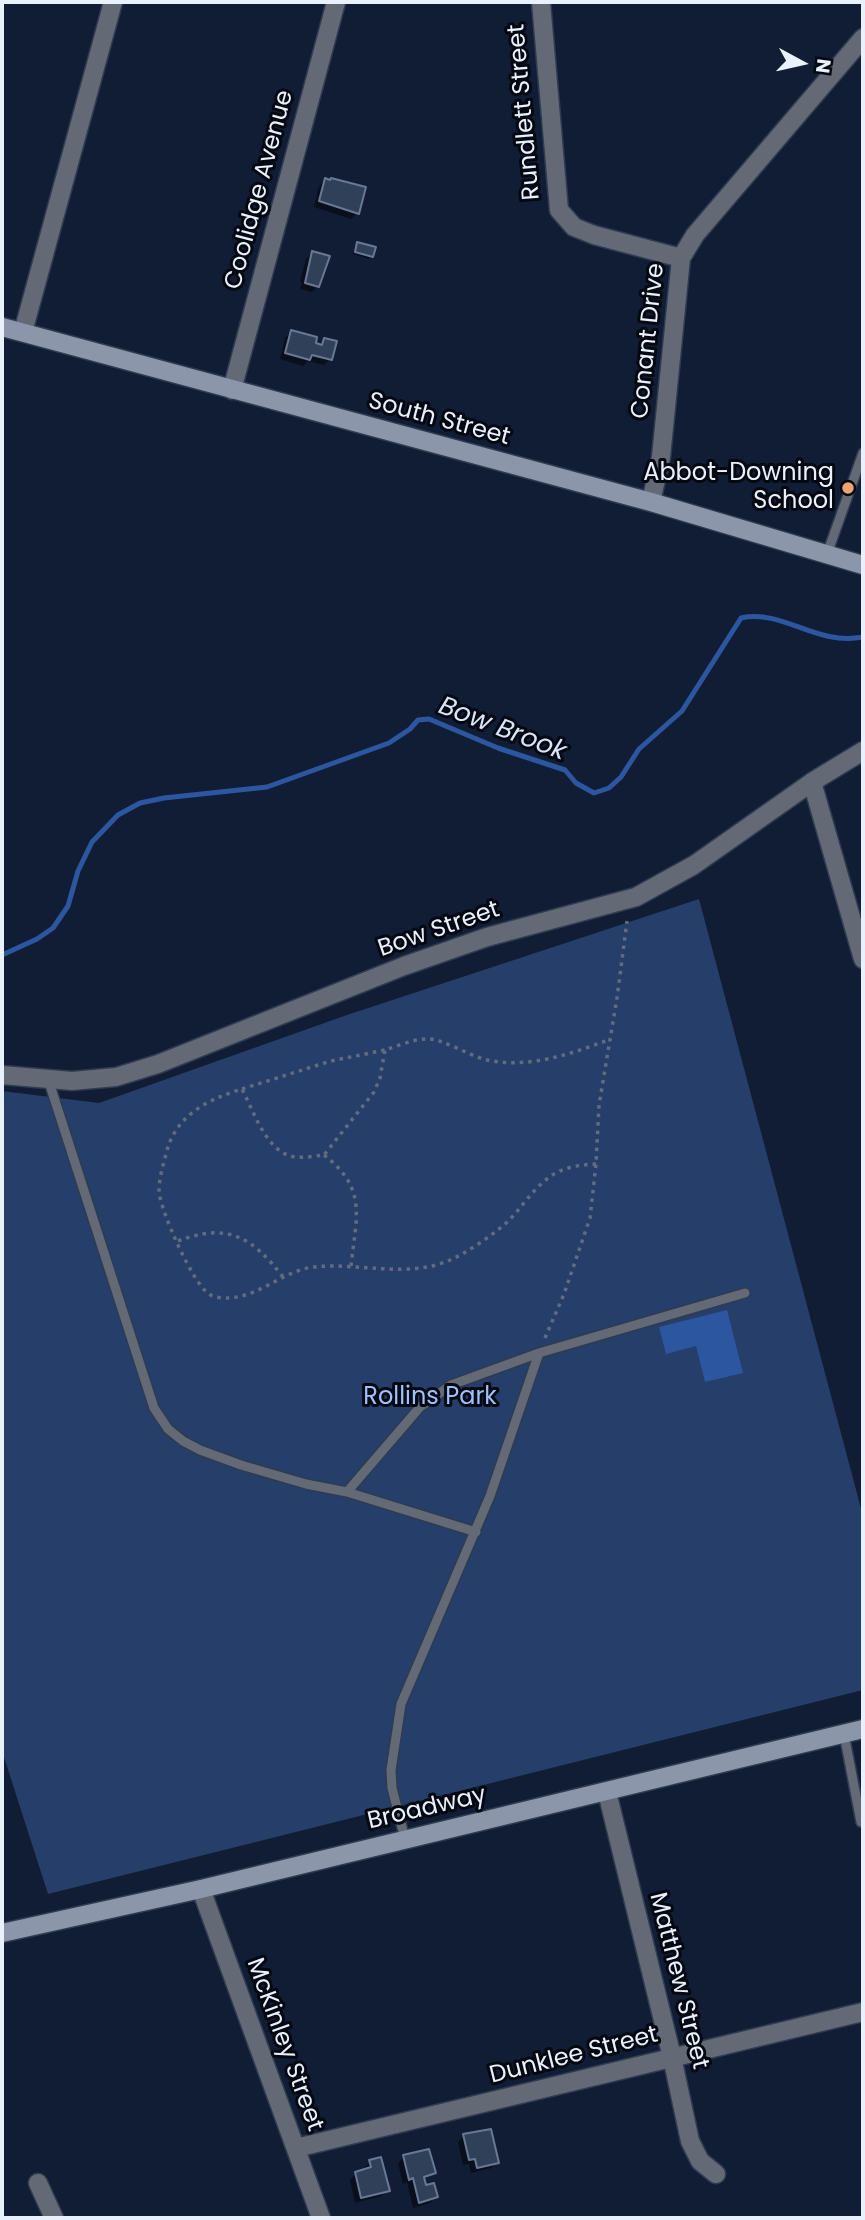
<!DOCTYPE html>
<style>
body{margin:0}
#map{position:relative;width:865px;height:2220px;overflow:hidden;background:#111d34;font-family:Poppins,sans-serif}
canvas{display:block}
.frame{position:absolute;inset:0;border:4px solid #e9f1fd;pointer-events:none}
.north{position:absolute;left:767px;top:28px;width:70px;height:70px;-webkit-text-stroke:5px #040811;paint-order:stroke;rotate:98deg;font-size:19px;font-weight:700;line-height:28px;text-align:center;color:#e9f1fd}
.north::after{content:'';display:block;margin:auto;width:24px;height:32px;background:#e9f1fd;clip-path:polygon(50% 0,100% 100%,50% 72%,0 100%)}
</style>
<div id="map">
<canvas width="865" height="2220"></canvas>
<div class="frame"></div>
<div class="north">N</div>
</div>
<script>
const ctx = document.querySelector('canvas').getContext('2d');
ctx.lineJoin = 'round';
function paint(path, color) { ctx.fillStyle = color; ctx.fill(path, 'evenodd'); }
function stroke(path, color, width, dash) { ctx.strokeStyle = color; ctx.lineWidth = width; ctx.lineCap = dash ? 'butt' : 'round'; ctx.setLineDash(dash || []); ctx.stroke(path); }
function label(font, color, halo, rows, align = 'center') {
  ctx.font = font + ' Poppins,sans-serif'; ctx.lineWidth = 6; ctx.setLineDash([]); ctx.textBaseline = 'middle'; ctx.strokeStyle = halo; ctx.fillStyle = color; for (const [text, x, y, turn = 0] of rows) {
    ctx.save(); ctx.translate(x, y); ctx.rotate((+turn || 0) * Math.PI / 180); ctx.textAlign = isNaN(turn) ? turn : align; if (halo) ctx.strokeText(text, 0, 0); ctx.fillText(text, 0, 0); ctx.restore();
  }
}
const green = new Path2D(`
 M699 899 863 1516V1690L48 1894 2 1751V1091L99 1103 347 1015Z`);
const water = new Path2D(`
 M727 1310 743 1373 705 1382 696 1346 666 1354 659 1327Z`);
const shadow = new Path2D(`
 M325 180 357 213 351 219 314 207 319 186Z
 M358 244 372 256 369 259 353 254Z
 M312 253 318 286 312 292 300 289 302 283 300 282 306 259Z
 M291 332 319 346 325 340 330 359 324 365 308 361 303 366 280 359 285 338Z
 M464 2136 497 2162 491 2168 471 2173 469 2164 463 2165 458 2142Z
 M404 2157 434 2173 423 2180 425 2187 436 2197 430 2203 413 2208 407 2182 403 2184 398 2163Z
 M370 2162 388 2190 381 2196 355 2203 350 2180 356 2174 365 2171 364 2168Z`);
const stream = new Path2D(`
 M2 955 37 939 53 928 68 906 78 871 92 842 118 815 140 803 164 798 267 787 389 743 410 729 418 720 429 719 498 748 565 770 576 783 594 793 609 788 621 777 639 749 682 711 741 618C784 609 815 646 863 637`);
const building = new Path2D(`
 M325 178 330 180 331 178 366 187 359 214 319 201Z
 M357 242 376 247 373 257 355 252Z
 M312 251 330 256 319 287 305 283Z
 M291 330 317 337 316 343 322 345 324 338 337 341 332 360 312 355 310 360 285 353Z
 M491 2129 499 2163 477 2168 475 2159 469 2160 463 2134Z
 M429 2149 436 2173 424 2177 426 2185 434 2183 438 2197 419 2203 413 2178 409 2180 403 2155Z
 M381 2157 390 2191 361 2198 355 2172 371 2167 369 2160Z`);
const path = new Path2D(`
 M242 1089 331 1061 385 1050
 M324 1155C368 1189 356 1217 351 1266
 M596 1164C579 1165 561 1167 547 1179 530 1192 519 1212 504 1225 491 1236 465 1254 450 1260 408 1279 358 1262 313 1267 283 1271 261 1296 229 1298 223 1298 215 1298 209 1294 193 1284 160 1210 159 1191 159 1179 163 1165 166 1154 175 1116 206 1100 242 1089 253 1110 265 1148 290 1156 301 1159 313 1156 324 1155L374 1092 380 1078 385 1050C398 1046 413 1039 427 1039 442 1038 469 1056 487 1060 528 1069 571 1054 608 1040
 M178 1241C228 1222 252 1237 283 1277
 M545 1338 564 1294 590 1218 596 1164 599 1105 617 998 627 921`);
const lane = new Path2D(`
 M827 554 863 453
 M48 1079 154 1408 168 1429 183 1441 200 1450 241 1465 306 1484 347 1492 476 1532
 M347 1492 420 1407 451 1385 539 1353
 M844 1734 861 1822
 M405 1839 392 1788 391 1770 401 1704 490 1496 539 1353 745 1293`);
const street = new Path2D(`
 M541 2 559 210 574 227 594 235 681 258
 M23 332 113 2
 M232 390 336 2
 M651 502 661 457 681 258 695 235 863 38
 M812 782 863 959
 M2 1075 72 1081 116 1077 158 1064 404 966 487 937 636 897 694 865 812 782 863 751
 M607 1792 672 2057 690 2141 700 2161 716 2174
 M201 1889 321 2218
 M296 2148 863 2012
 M38 2183 54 2218`);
const secondary = new Path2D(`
 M2 327 651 502 863 565
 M2 1933 201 1889 863 1729`);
const markers = [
 [848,488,7,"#efa377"]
];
const streetNames = [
 ["Rundlett Street",525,112,-95],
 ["Coolidge Avenue",260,190,-75],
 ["Conant Drive",649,341,-84],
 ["South Street",439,420,15],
 ["Bow Street",439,930,-19],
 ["Broadway",427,1809,-13],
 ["Matthew Street",678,1981,76],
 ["McKinley Street",284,2045,70],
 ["Dunklee Street",574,2056,-14]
];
const poiNames = [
 ["Abbot-Downing",834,474],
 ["School",834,502]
];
const parkNames = [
 ["Rollins Park",430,1398]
];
const waterNames = [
 ["Bow Brook",502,730,21]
];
paint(green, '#263e6a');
paint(water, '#2d56a0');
paint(shadow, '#0007');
stroke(stream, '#2d56a0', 5);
paint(building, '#314059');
stroke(building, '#697995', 2);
stroke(lane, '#2f3b50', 12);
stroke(street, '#2f3b50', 21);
stroke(secondary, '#2f3b50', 21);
stroke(path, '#626c7f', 3.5, [3.5, 5]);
stroke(lane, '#636a76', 9);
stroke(street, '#636a76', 18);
stroke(secondary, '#8b96aa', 18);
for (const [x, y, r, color] of markers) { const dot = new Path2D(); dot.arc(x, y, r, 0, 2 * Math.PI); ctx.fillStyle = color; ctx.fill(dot); stroke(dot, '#040811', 2.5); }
label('24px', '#e9f1fd', '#040811', streetNames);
label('24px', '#e9f1fd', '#040811', poiNames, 'right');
label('24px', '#9ec1fe', '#040811', parkNames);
label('italic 26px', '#d9e5fa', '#040811', waterNames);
</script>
